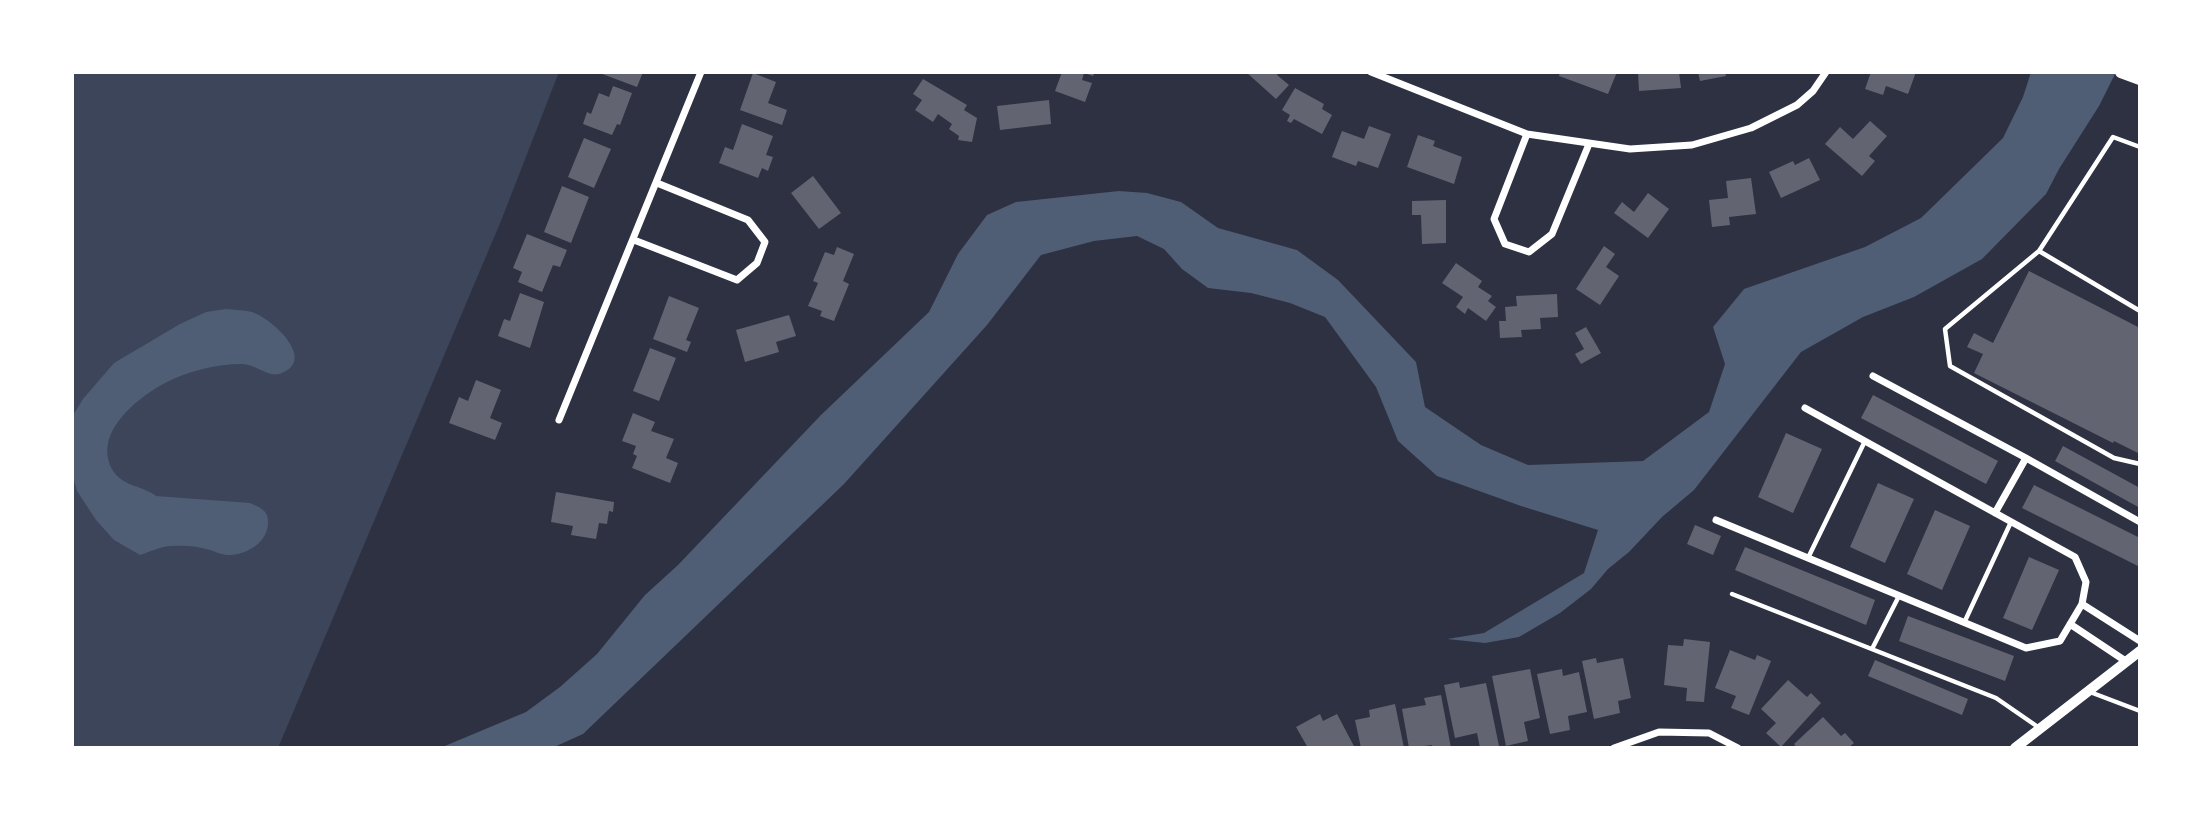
<!DOCTYPE html>
<style>
body{margin:0}
#map{position:relative;width:2212px;height:820px;overflow:hidden;background:#2d3142;font-family:"Golos Text",sans-serif}
canvas{display:block}
.frame{position:absolute;inset:0;border:74px solid #fff;pointer-events:none}
</style>
<div id="map">
<canvas width="2212" height="820"></canvas>
<div class="frame"></div>
</div>
<script>
const ctx = document.querySelector('canvas').getContext('2d');
ctx.lineJoin = 'round';
function paint(path, color) { ctx.fillStyle = color; ctx.fill(path, 'evenodd'); }
function stroke(path, color, width, dash) { ctx.strokeStyle = color; ctx.lineWidth = width; ctx.lineCap = dash ? 'butt' : 'round'; ctx.setLineDash(dash || []); ctx.stroke(path); }
const green = new Path2D(`
 M72 72H559L501 221 278 748H72Z`);
const water = new Path2D(`
 M2031 72H2116L2099 106 2059 169 2046 194 1982 259 1914 297 1863 317 1801 352 1694 490 1662 517 1629 552 1608 569 1591 589 1560 613 1519 637 1485 643 1447 639 1484 633 1584 573 1598 530 1521 506 1437 476 1398 441 1376 387 1325 317 1290 303 1251 293 1208 288 1182 269 1164 249 1137 236 1094 241 1041 255 987 325 844 484 583 734 552 748H440L526 712 560 687 597 654 645 595 678 565 821 415 929 312 958 254 987 215 1016 202 1119 191 1147 193 1181 202 1218 228 1297 250 1338 280 1416 362 1425 407 1481 445 1528 465 1643 461 1709 412 1725 364 1713 327 1744 289 1865 247 1921 218 2003 138 2023 97Z
 M226 309C234 310 244 310 252 312 271 318 317 359 282 373 268 379 257 364 242 364 217 364 188 371 165 383 137 398 93 433 112 469 122 487 142 485 156 496L250 503C259 507 268 510 268 521 269 543 245 556 226 555 220 554 216 552 210 550 198 546 184 545 172 546 161 546 150 552 140 555L114 540 96 520 77 491 72 473V417L83 399 114 363 180 324 206 312Z`);
const building = new Path2D(`
 M597 72H643L637 87Z
 M1062 72H1095L1093 76 1084 73 1082 80 1092 83 1085 102 1055 91Z
 M1246 72H1279L1277 75 1289 85 1276 99Z
 M1560 72H1617L1608 94 1559 76Z
 M1638 72H1679L1681 88 1639 91Z
 M1698 72H1725L1726 76 1700 81Z
 M1871 72H1916L1908 94 1886 86 1883 95 1865 89Z
 M753 73 776 82 768 103 787 110 782 125 740 110Z
 M923 79 967 105 964 110 977 118 972 142 958 140 959 136 949 129 952 124 938 114 933 122 915 110 922 100 913 94Z
 M613 86 632 93 620 125 617 124 612 135 583 124 587 112 591 114 599 93 609 97Z
 M1295 88 1324 104 1322 109 1332 115 1322 134 1294 119 1291 123 1287 121 1290 115 1282 110Z
 M1049 100 1051 124 1000 130 997 106Z
 M1870 121 1887 136 1869 156 1875 161 1862 176 1825 144 1840 127 1853 139Z
 M742 124 773 136 766 155 773 157 768 171 762 168 758 178 719 163 725 147 733 150Z
 M1369 126 1391 134 1378 168 1358 161 1356 166 1332 157 1342 131 1364 139Z
 M1418 135 1435 141 1433 146 1462 157 1454 184 1407 167Z
 M584 138 611 149 594 188 568 177Z
 M1809 158 1820 180 1781 198 1769 172 1793 161 1795 165Z
 M813 176 841 213 819 229 791 193Z
 M1751 178 1756 214 1729 217 1730 225 1712 227 1709 200 1728 198 1726 181Z
 M562 186 589 197 571 243 544 232Z
 M1648 193 1669 209 1648 238 1614 213 1622 202 1634 212Z
 M1446 200V243L1422 244 1421 215H1412V201Z
 M527 234 567 250 560 267 553 265 542 292 518 282 522 272 513 268Z
 M1604 246 1615 254 1606 267 1619 276 1600 305 1576 289Z
 M837 247 854 254 843 281 849 284 834 321 820 316 822 311 808 306 818 283 813 281 825 252 834 255Z
 M1456 263 1482 281 1478 287 1492 296 1488 301 1496 307 1486 321 1468 308 1465 314 1456 307 1463 297 1442 283Z
 M2029 271 2140 328V454L2114 441 2113 443 1974 373 1983 354 1967 347 1974 333 1993 343Z
 M520 293 544 302 530 348 498 336 504 319 510 321Z
 M1557 294 1558 317 1540 318 1541 329 1521 330 1522 337 1500 338 1499 321H1506L1505 307 1517 306 1516 296Z
 M669 296 699 308 686 340 691 342 687 352 653 339Z
 M789 315 796 336 776 342 779 352 745 362 736 330Z
 M1586 327 1601 353 1581 364 1575 354 1584 349 1575 333Z
 M650 348 676 358 659 401 633 391Z
 M476 380 501 390 490 418 502 423 495 440 449 423 459 397 468 401Z
 M1873 395 1998 461 1986 484 1861 418Z
 M633 413 655 422 651 431 674 439 666 458 678 463 670 483 632 468 637 456 633 454 636 446 622 441Z
 M1786 433 1822 449 1793 513 1758 497Z
 M2063 446 2140 488V508L2055 461Z
 M1878 483 1914 499 1885 563 1850 547Z
 M2034 485 2140 538V567L2022 508Z
 M556 492 614 502 613 512 609 511 607 524 599 523 596 539 571 535 573 526 551 522Z
 M1935 510 1970 526 1942 590 1907 574Z
 M1695 525 1721 536 1713 555 1687 544Z
 M1745 547 1875 600 1866 625 1735 570Z
 M2029 557 2059 570 2032 630 2003 618Z
 M1908 616 2014 656 2005 681 1899 641Z
 M1684 639 1710 642 1704 702 1686 701 1687 688 1664 685 1668 645 1683 646Z
 M1730 650 1755 660 1757 655 1771 661 1749 715 1731 708 1736 696 1715 688Z
 M1596 658 1597 663 1623 658 1631 698 1618 701 1620 713 1594 719 1582 661Z
 M1875 660 1968 699 1962 715 1868 676Z
 M1530 669 1540 718 1524 722 1528 741 1506 746 1492 676Z
 M1562 669 1563 676 1579 672 1587 712 1568 716 1570 730 1550 734 1537 674Z
 M1788 680 1807 697 1811 693 1821 703 1781 747 1766 733 1776 723 1761 709Z
 M1459 682 1460 688 1486 683 1499 746 1480 748 1477 733 1455 738 1444 685Z
 M1441 695 1451 748H1433L1432 745 1409 748 1402 709 1426 705 1424 698Z
 M1395 704 1404 748H1361L1355 720 1370 717 1369 710Z
 M1320 714 1323 721 1337 714 1355 748H1308L1296 727Z
 M1823 717 1841 736 1845 733 1854 743 1848 748H1797L1794 744Z`);
const service = new Path2D(`
 M2140 147 2113 137 2039 251 2140 311
 M2039 251 1945 329 1950 366 2114 458 2140 464
 M1808 558 1865 441
 M1732 594 1996 698 2038 727
 M1964 623 2011 522
 M1872 649 1899 596
 M2090 692 2140 711`);
const minor = new Path2D(`
 M1371 72 1527 134 1630 149 1692 145 1751 128 1797 105 1813 91 1826 72
 M1527 134 1494 219 1505 244 1529 252 1552 234 1589 144
 M634 240 737 280 757 263 765 242 748 220 657 183
 M1873 376 2026 458 2140 522
 M559 420 701 72
 M1995 513 2026 458
 M1716 520 2026 648 2060 641 2082 604 2086 582 2075 557 1805 408
 M2082 604 2140 641
 M2070 624 2127 662
 M1614 748 1659 732 1709 733 1738 748`);
const tertiary = new Path2D(`
 M2015 748 2140 651`);
const secondary = new Path2D(`
 M2121 72 2140 79`);
paint(green, '#3c4559');
paint(water, '#4f5d75');
paint(building, '#626471');
stroke(service, '#fff', 4.5);
stroke(minor, '#fff', 7);
stroke(tertiary, '#fff', 10);
stroke(secondary, '#fff', 12);
</script>
